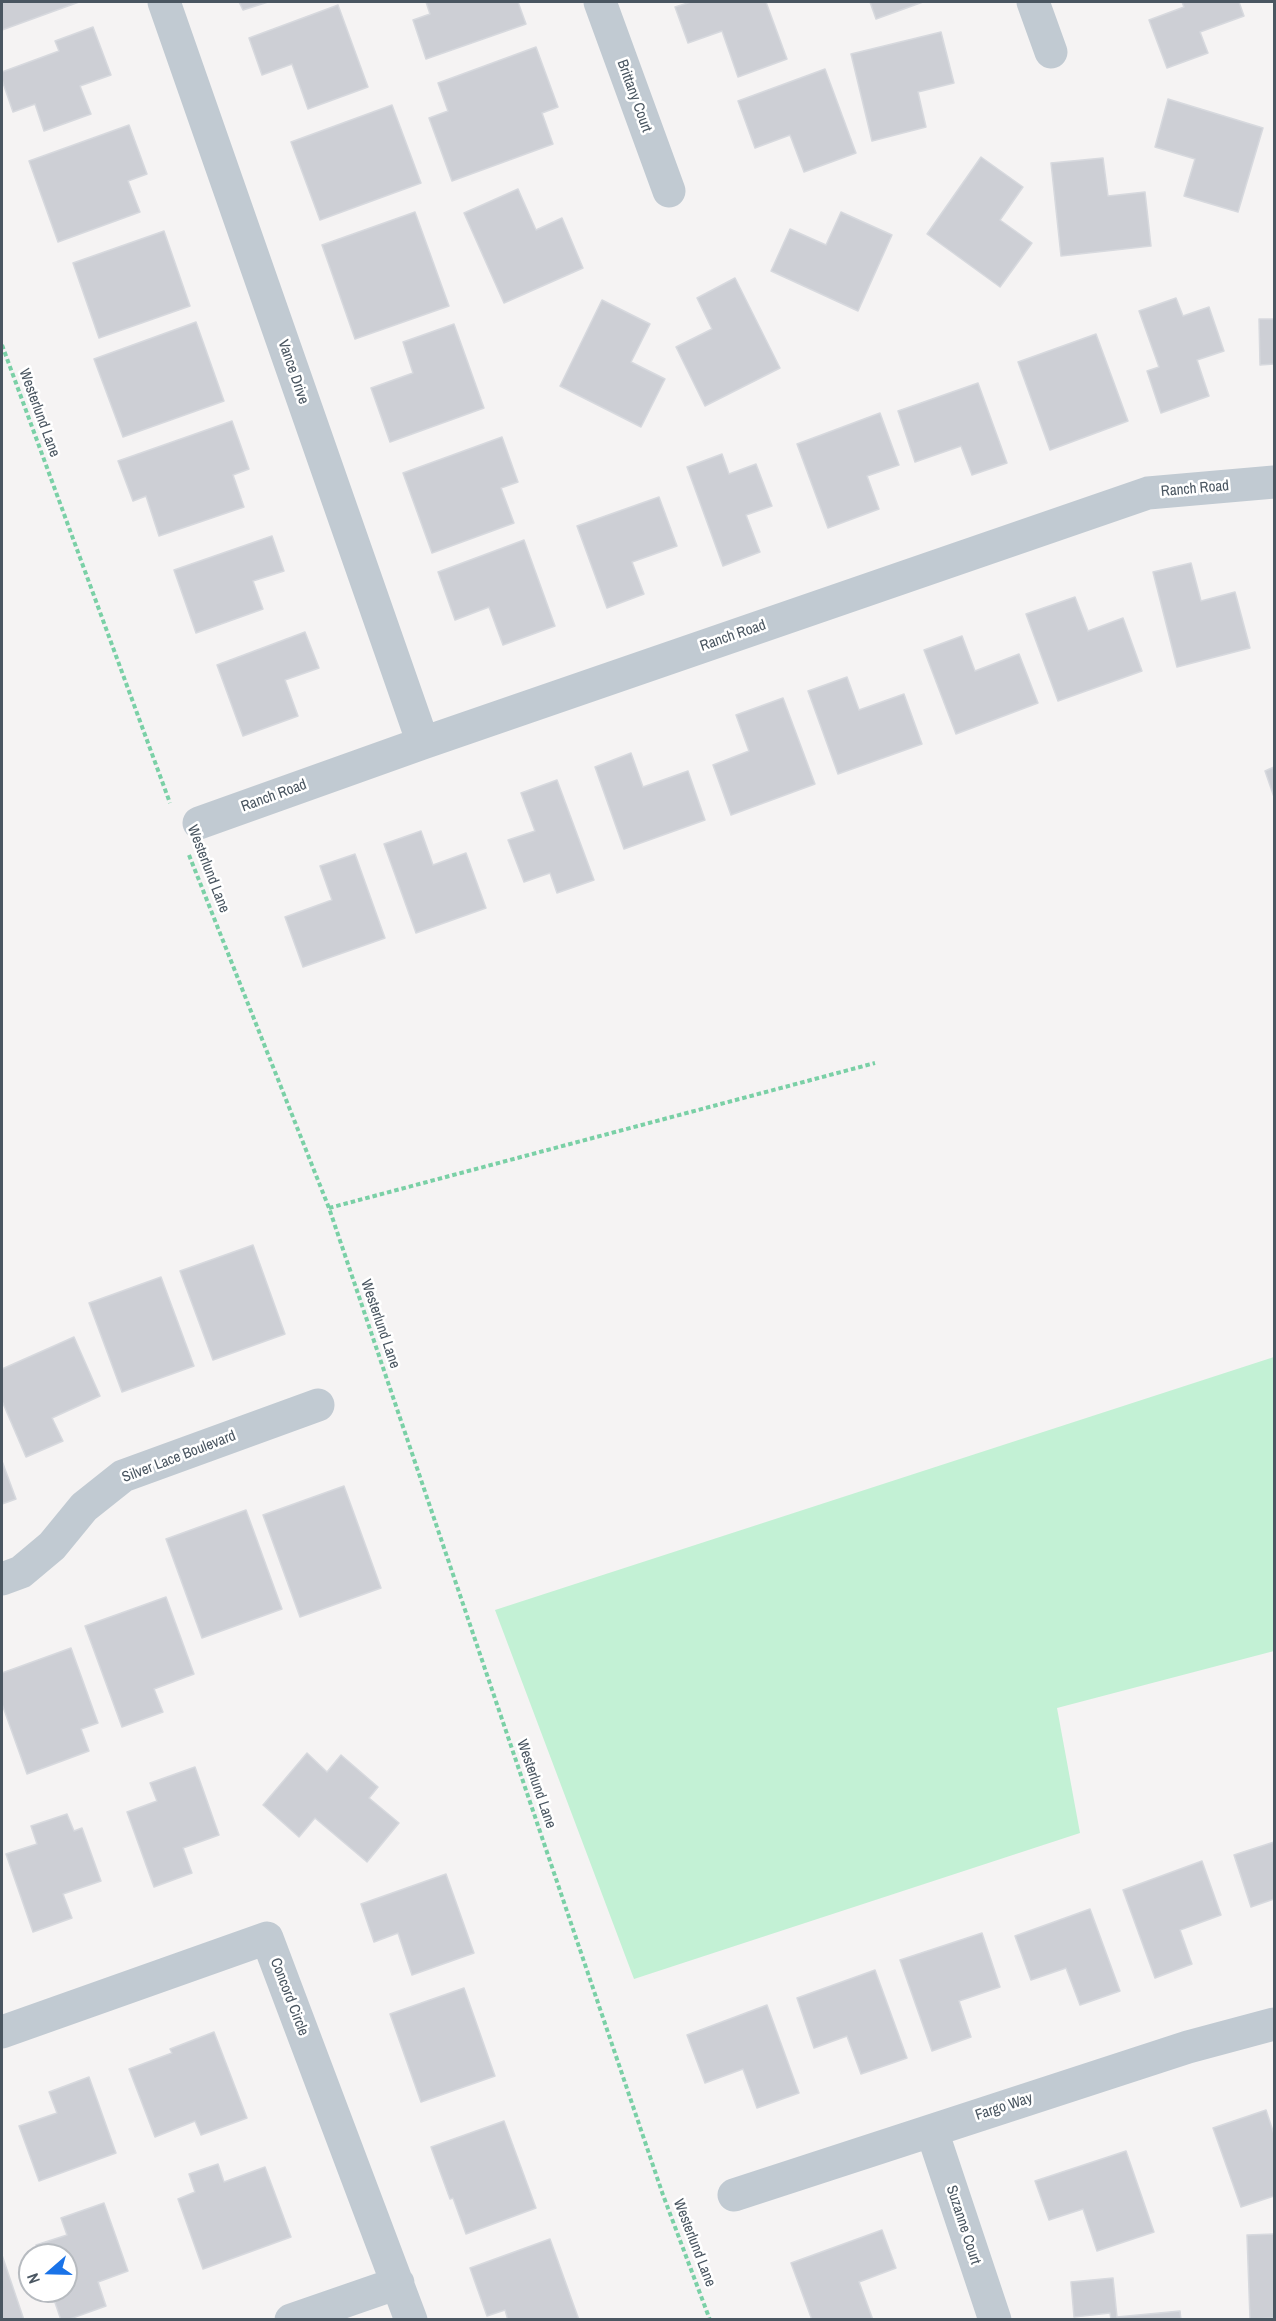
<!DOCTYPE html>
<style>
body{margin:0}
#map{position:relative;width:1276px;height:2321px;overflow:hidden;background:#f5f3f3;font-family:"Archivo Narrow",sans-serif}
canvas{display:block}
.frame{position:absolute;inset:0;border:3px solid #4a5661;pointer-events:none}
.north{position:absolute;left:18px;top:2243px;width:60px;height:60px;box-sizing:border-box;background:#fff;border:2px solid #b7bbc0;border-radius:50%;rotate:250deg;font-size:16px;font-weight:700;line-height:24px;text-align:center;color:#4a5661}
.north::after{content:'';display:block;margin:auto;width:21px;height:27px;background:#1a73e8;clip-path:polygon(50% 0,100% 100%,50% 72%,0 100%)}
</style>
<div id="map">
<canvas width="1276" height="2321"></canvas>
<div class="frame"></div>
<div class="north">N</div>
</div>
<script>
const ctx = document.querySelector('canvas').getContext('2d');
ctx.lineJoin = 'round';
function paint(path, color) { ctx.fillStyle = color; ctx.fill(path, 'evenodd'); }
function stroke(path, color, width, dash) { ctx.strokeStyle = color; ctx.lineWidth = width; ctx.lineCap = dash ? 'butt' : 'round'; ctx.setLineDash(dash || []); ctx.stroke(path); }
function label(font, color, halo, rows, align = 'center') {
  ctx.font = font + ' "Archivo Narrow",sans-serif'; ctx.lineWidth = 5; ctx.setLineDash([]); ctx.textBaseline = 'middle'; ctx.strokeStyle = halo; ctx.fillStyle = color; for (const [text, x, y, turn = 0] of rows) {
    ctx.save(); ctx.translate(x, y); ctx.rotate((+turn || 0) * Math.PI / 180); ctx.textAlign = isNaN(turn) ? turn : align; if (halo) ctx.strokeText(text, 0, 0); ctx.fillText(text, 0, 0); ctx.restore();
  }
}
const green = new Path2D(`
 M1274 1357V1651L1057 1708 1080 1833 634 1979 495 1610Z`);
const building = new Path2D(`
 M2 2H79L2 30Z
 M239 2H268L243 10Z
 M426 2H518L526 24 426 59 413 20 430 14Z
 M691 2H766L787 59 738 77 722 31 688 43 675 7Z
 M870 2H923L876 19Z
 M1182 2H1239L1244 16 1200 32 1208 53 1167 68 1149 20 1184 7Z
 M338 5 368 87 308 109 292 64 262 75 249 38Z
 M93 27 111 75 80 86 91 114 44 131 35 104 13 112 2 80V72L59 51 55 41Z
 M941 32 954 83 918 92 926 127 872 141 851 54Z
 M536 47 558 107 542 113 553 144 452 181 429 118 448 111 438 83Z
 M825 69 856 153 804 172 790 135 755 148 738 101Z
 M1168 99 1263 128 1238 212 1184 196 1195 159 1155 147Z
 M392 105 421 183 320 220 291 142Z
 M129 125 147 174 128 181 140 212 58 242 29 161Z
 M981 157 1023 187 1000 220 1032 243 1000 287 927 234Z
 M1103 158 1108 196 1145 192 1151 246 1061 256 1051 163Z
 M518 189 536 230 562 218 583 268 504 303 464 213Z
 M415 212 449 306 355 339 322 245Z
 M841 212 892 235 858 311 771 271 790 229 826 245Z
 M164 231 190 306 99 338 73 263Z
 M735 278 780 368 705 406 676 347 712 329 697 298Z
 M1176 298 1183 316 1209 307 1224 351 1197 360 1209 396 1161 413 1147 371 1159 367 1139 311Z
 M602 300 650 324 631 362 665 379 641 427 560 386Z
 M1259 319H1274V364L1260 365Z
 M196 322 224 401 123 437 94 359Z
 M454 324 484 408 390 442 371 388 413 373 403 342Z
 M1096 334 1128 421 1050 450 1018 362Z
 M978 383 1007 463 972 475 961 446 915 462 898 411Z
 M880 413 899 465 867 476 879 509 828 528 797 444Z
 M232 421 249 469 233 475 244 507 159 536 146 496 133 501 118 461Z
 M502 437 518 482 501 488 514 523 432 553 403 473Z
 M722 454 729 474 756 464 772 506 746 515 760 552 723 566 687 467Z
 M659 497 677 546 632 562 644 594 607 608 577 526Z
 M272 536 284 571 253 581 263 609 196 633 174 570Z
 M524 540 555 626 503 645 489 607 455 620 438 572Z
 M1191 563 1201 601 1235 592 1250 648 1177 667 1153 572Z
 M1075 597 1088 631 1123 618 1142 671 1058 701 1026 614Z
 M305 632 319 668 285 680 298 716 243 736 217 665Z
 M962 636 975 671 1019 654 1038 703 956 734 924 650Z
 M847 677 859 710 904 694 922 744 838 774 808 691Z
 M783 698 815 784 731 815 713 765 749 751 736 715Z
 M631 753 643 787 688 771 705 820 624 849 595 767Z
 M1274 767V797L1265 771Z
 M557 780 594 880 557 893 550 873 524 882 508 840 535 831 521 793Z
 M421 831 433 865 466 853 486 908 416 933 384 844Z
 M355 854 385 938 303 967 285 917 332 900 320 866Z
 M253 1245 285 1334 213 1360 180 1271Z
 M161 1277 194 1366 122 1392 89 1303Z
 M74 1337 100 1396 52 1418 63 1441 26 1457 2 1401V1369Z
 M2 1461 16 1499 2 1504Z
 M344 1486 381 1588 300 1617 263 1515Z
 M246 1510 282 1609 202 1638 166 1539Z
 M166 1597 194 1674 154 1689 163 1712 122 1727 85 1626Z
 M71 1648 98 1723 81 1729 89 1751 27 1774 2 1704V1673Z
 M307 1753 327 1772 341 1755 378 1787 369 1798 399 1823 367 1862 315 1818 299 1837 263 1805Z
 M195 1767 219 1835 183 1848 192 1873 154 1887 127 1812 157 1801 150 1783Z
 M67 1814 74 1831 82 1828 101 1881 63 1894 72 1918 33 1932 6 1854 37 1844 31 1826Z
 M1274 1842V1899L1251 1907 1234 1855Z
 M1202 1861 1221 1915 1180 1930 1192 1964 1155 1978 1123 1890Z
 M446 1874 474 1953 412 1975 398 1933 374 1942 361 1904Z
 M1090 1909 1120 1991 1080 2005 1066 1968 1031 1980 1015 1936Z
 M982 1933 1000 1987 959 2001 971 2037 932 2051 900 1960Z
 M875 1970 907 2058 861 2074 847 2036 814 2048 797 1998Z
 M464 1988 495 2076 421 2102 390 2014Z
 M767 2005 799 2093 757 2108 743 2069 705 2083 687 2035Z
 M214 2032 247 2118 201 2135 195 2121 155 2137 129 2069 172 2053 170 2049Z
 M89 2077 116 2153 39 2181 19 2126 57 2113 49 2092Z
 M1266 2110 1274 2134V2196L1241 2207 1213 2128Z
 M504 2121 536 2208 466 2234 453 2198 450 2199 431 2147Z
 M1126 2151 1154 2232 1097 2251 1083 2209 1049 2220 1035 2181Z
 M218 2164 224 2182 265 2167 291 2237 203 2269 178 2199 195 2192 189 2174Z
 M104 2203 128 2271 98 2282 106 2306 67 2320H61L51 2291H66V2255H39L36 2245 67 2235 61 2218Z
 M882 2230 896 2268 859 2282 873 2320H812L791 2263Z
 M1274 2234V2318L1250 2319 1247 2235Z
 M550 2239 579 2320H508L505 2310 487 2316 470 2268Z
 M2 2255 24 2320H2Z
 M1113 2278 1117 2317 1180 2311 1181 2320H1111L1110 2313 1074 2317 1071 2282Z`);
const path = new Path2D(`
 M2 345 170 803
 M189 855 329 1208 663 2195 710 2320
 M329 1208 875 1063`);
const street = new Path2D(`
 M164 2 423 743
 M600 2 669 191
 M1033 2 1051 52
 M199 823 423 743 1148 493 1274 482
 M2 1579 21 1572 52 1546 84 1507 123 1476 318 1405
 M2 2032 267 1938 411 2320
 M932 2131 995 2320
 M734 2195 1188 2047 1274 2024
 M291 2320 398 2283`);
const streetNames = [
 ["Brittany Court",634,96,70],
 ["Vance Drive",293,372,71],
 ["Westerlund Lane",39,413,70],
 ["Ranch Road",1195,489,-5],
 ["Ranch Road",733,636,-19],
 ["Ranch Road",274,796,-20],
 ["Westerlund Lane",208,869,69],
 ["Westerlund Lane",380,1324,71],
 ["Silver Lace Boulevard",179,1457,-21],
 ["Westerlund Lane",536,1784,71],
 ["Concord Circle",289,1997,69],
 ["Fargo Way",1004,2107,-18],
 ["Suzanne Court",963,2225,72],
 ["Westerlund Lane",694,2243,69]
];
paint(green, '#c3f1d5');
paint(building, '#cdcfd5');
stroke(building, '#d7d9de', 1.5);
stroke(path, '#7ad0a6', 4, [4.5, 3]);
stroke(street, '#c1cad2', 33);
label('15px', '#4a5661', '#fff', streetNames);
</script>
